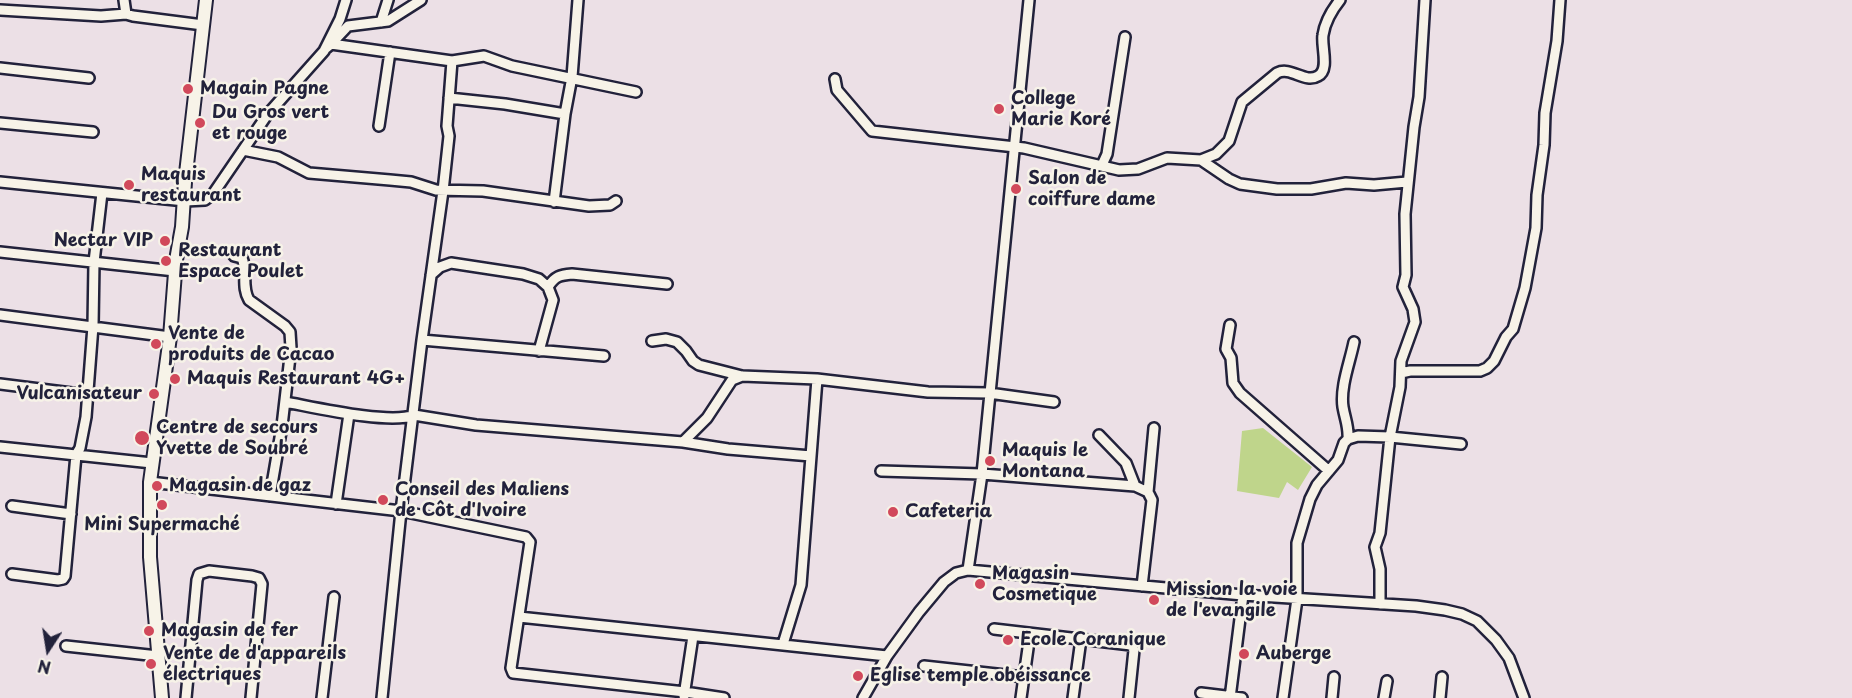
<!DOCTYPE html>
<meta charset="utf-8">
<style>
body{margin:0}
#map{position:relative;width:1852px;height:698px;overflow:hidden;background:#ece0e6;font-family:"Playpen Sans",sans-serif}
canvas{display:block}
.north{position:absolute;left:18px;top:620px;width:60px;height:60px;-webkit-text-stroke:4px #f7f3e8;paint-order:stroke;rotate:192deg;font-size:16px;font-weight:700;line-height:24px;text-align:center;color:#22223b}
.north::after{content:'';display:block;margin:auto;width:21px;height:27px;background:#22223b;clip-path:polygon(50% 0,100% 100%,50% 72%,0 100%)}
</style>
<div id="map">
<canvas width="1852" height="698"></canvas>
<div class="north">N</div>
</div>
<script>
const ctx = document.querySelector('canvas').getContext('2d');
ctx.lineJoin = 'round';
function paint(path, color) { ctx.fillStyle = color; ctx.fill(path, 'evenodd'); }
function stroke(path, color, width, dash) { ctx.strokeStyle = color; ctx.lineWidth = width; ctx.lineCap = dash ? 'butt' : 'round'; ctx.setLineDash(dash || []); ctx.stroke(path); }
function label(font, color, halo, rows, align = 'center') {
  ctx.font = font + ' "Playpen Sans",sans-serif'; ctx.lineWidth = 5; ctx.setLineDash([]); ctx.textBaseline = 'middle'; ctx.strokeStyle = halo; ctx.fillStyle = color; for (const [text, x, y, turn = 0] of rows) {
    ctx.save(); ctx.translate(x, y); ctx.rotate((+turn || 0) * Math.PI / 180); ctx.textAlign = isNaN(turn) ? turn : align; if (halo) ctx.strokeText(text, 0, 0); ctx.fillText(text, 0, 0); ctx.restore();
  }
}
const green = new Path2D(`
 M1263 428 1312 467 1298 490 1287 482 1279 498 1237 491 1242 431Z`);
const minor = new Path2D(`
 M124 0 126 14 133 16 203 25
 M0 10 101 16 126 14
 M381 22 388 0
 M331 44 348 26 388 21 421 0
 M325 49 331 44 452 61 484 56 512 66 636 92
 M0 68 89 78
 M835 79 837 90 872 131 1024 148 1119 170 1138 169 1167 158 1201 160 1216 154 1229 141 1242 102 1277 73C1291 66 1305 84 1318 76 1330 70 1321 46 1323 35 1325 22 1332 10 1340 0
 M449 98 505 104 565 114
 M0 123 93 132
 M379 126 390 52
 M243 150 278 157 309 173 390 180 411 182 436 190 483 191 589 206 610 205 616 201
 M1201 160 1229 179 1240 184 1277 189H1311L1346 183 1374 185 1407 182
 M1102 165 1107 154 1125 37
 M0 182 185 201 205 200 213 194 267 115 324 51 340 19 346 0
 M554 202 565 114 572 77 578 0
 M0 252 175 271
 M234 256 242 258C248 272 241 287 249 300L285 326 290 332 291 348 282 426 270 496
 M431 275 440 267 451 263 523 274 539 279 548 287 553 300 539 351
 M548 287C555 276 560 275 572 274L667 284
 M0 315 170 337
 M1230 325 1226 349 1231 358 1233 383 1240 393 1329 471
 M422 340 604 356
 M652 341 666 339 677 342 686 351 693 361 699 365 742 376 817 379 928 392 989 393 1054 402
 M1401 373 1410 371H1480L1487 368 1494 361 1506 337 1513 329 1525 288 1536 228 1537 195 1544 145 1545 113 1557 41 1560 0
 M0 384 88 395
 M285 402C313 407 390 425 414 415L476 425 683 442 728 449 811 456
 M1099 435 1126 463 1135 486
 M1348 439C1349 427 1345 419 1343 407 1340 387 1350 362 1354 342
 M683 442 707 418 732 380 742 376
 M0 447 152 463
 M881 471 982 474 1135 486 1148 492 1152 500 1142 586
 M150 482 401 511 526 537 530 542 511 668 513 673 685 692 724 698
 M1148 492 1154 428
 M336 504 349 414
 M12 506 71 514
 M968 570 982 474 1029 0
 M12 574 58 580 63 579 65 576 76 455 80 448 86 417 93 326 94 262 102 193
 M1380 604V569L1375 547 1380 533 1390 437 1461 444
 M519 617 887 656
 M994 629 1131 645 1134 650 1129 698
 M783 644 801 585 817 379
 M66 646 158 656
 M924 666 1024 677
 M1201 693 1242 698
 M684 696 693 636
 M186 698 197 580 199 574 209 571 252 576 259 578 262 584 251 698
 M322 698 334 597
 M382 698 401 511 422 340 443 191 449 136 447 126 452 61
 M863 698 887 656 919 612 944 582 956 573 968 570 1243 595 1416 606 1445 610 1462 614 1477 621 1496 640 1509 658 1524 698
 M1021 698 1030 634
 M1073 698 1081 639
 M1230 698 1243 595
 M1283 698 1297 599V543L1310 499 1317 485 1338 460 1344 443 1348 439 1358 436 1390 437 1400 387 1401 361 1415 322 1413 309 1403 287 1406 275 1405 214 1414 127 1419 97 1425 0
 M1332 698 1334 677
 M1384 698 1387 681
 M1440 698 1442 677`);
const major = new Path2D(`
 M162 698 150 557V482L170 337 176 260 182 227 185 182 206 0`);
const markers = [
 [188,89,6,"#d1495b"],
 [999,109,6,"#d1495b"],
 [200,123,6,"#d1495b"],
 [129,185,6,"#d1495b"],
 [1016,189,6,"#d1495b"],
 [165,241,6,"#d1495b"],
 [166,261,6,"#d1495b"],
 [156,344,6,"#d1495b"],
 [175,379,6,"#d1495b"],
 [154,394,6,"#d1495b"],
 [142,438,8,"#d1495b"],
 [990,461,6,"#d1495b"],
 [157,486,6,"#d1495b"],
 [383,500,6,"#d1495b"],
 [162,505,6,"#d1495b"],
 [893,512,6,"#d1495b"],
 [980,584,6,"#d1495b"],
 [1154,600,6,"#d1495b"],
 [149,631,6,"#d1495b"],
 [1008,640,6,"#d1495b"],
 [1244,654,6,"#d1495b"],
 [151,664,6,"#d1495b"],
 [858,676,6,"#d1495b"]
];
const poiNames = [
 ["Magain Pagne",200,89],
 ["College",1011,99],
 ["Marie Koré",1011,120],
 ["Du Gros vert",212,113],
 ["et rouge",212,134],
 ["Maquis",141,175],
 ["restaurant",141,196],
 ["Salon de",1028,179],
 ["coiffure dame",1028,200],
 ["Nectar VIP",153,241,"right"],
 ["Restaurant",178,251],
 ["Espace Poulet",178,272],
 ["Vente de",168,334],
 ["produits de Cacao",168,355],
 ["Maquis Restaurant 4G+",187,379],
 ["Vulcanisateur",142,394,"right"],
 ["Centre de secours",156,428],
 ["Yvette de Soubré",156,449],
 ["Maquis le",1002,451],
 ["Montana",1002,472],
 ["Magasin de gaz",169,486],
 ["Conseil des Maliens",395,490],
 ["de Côt d'Ivoire",395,511],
 ["Cafeteria",905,512],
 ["Mini Supermaché",162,525,"center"],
 ["Magasin",992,574],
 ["Cosmetique",992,595],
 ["Mission la voie",1166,590],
 ["de l'evangile",1166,611],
 ["Magasin de fer",161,631],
 ["Ecole Coranique",1020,640],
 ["Vente de d'appareils",163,654],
 ["électriques",163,675],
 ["Auberge",1256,654],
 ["Eglise temple obéissance",870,676]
];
paint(green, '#bfd58b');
stroke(minor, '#22223b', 14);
stroke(major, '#22223b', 16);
stroke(minor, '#f7f3e8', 9);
stroke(major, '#f7f3e8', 12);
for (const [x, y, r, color] of markers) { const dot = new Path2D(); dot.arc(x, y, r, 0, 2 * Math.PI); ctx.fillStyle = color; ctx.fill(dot); stroke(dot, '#f7f3e8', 2); }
label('bold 18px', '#22223b', '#f7f3e8', poiNames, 'left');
</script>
